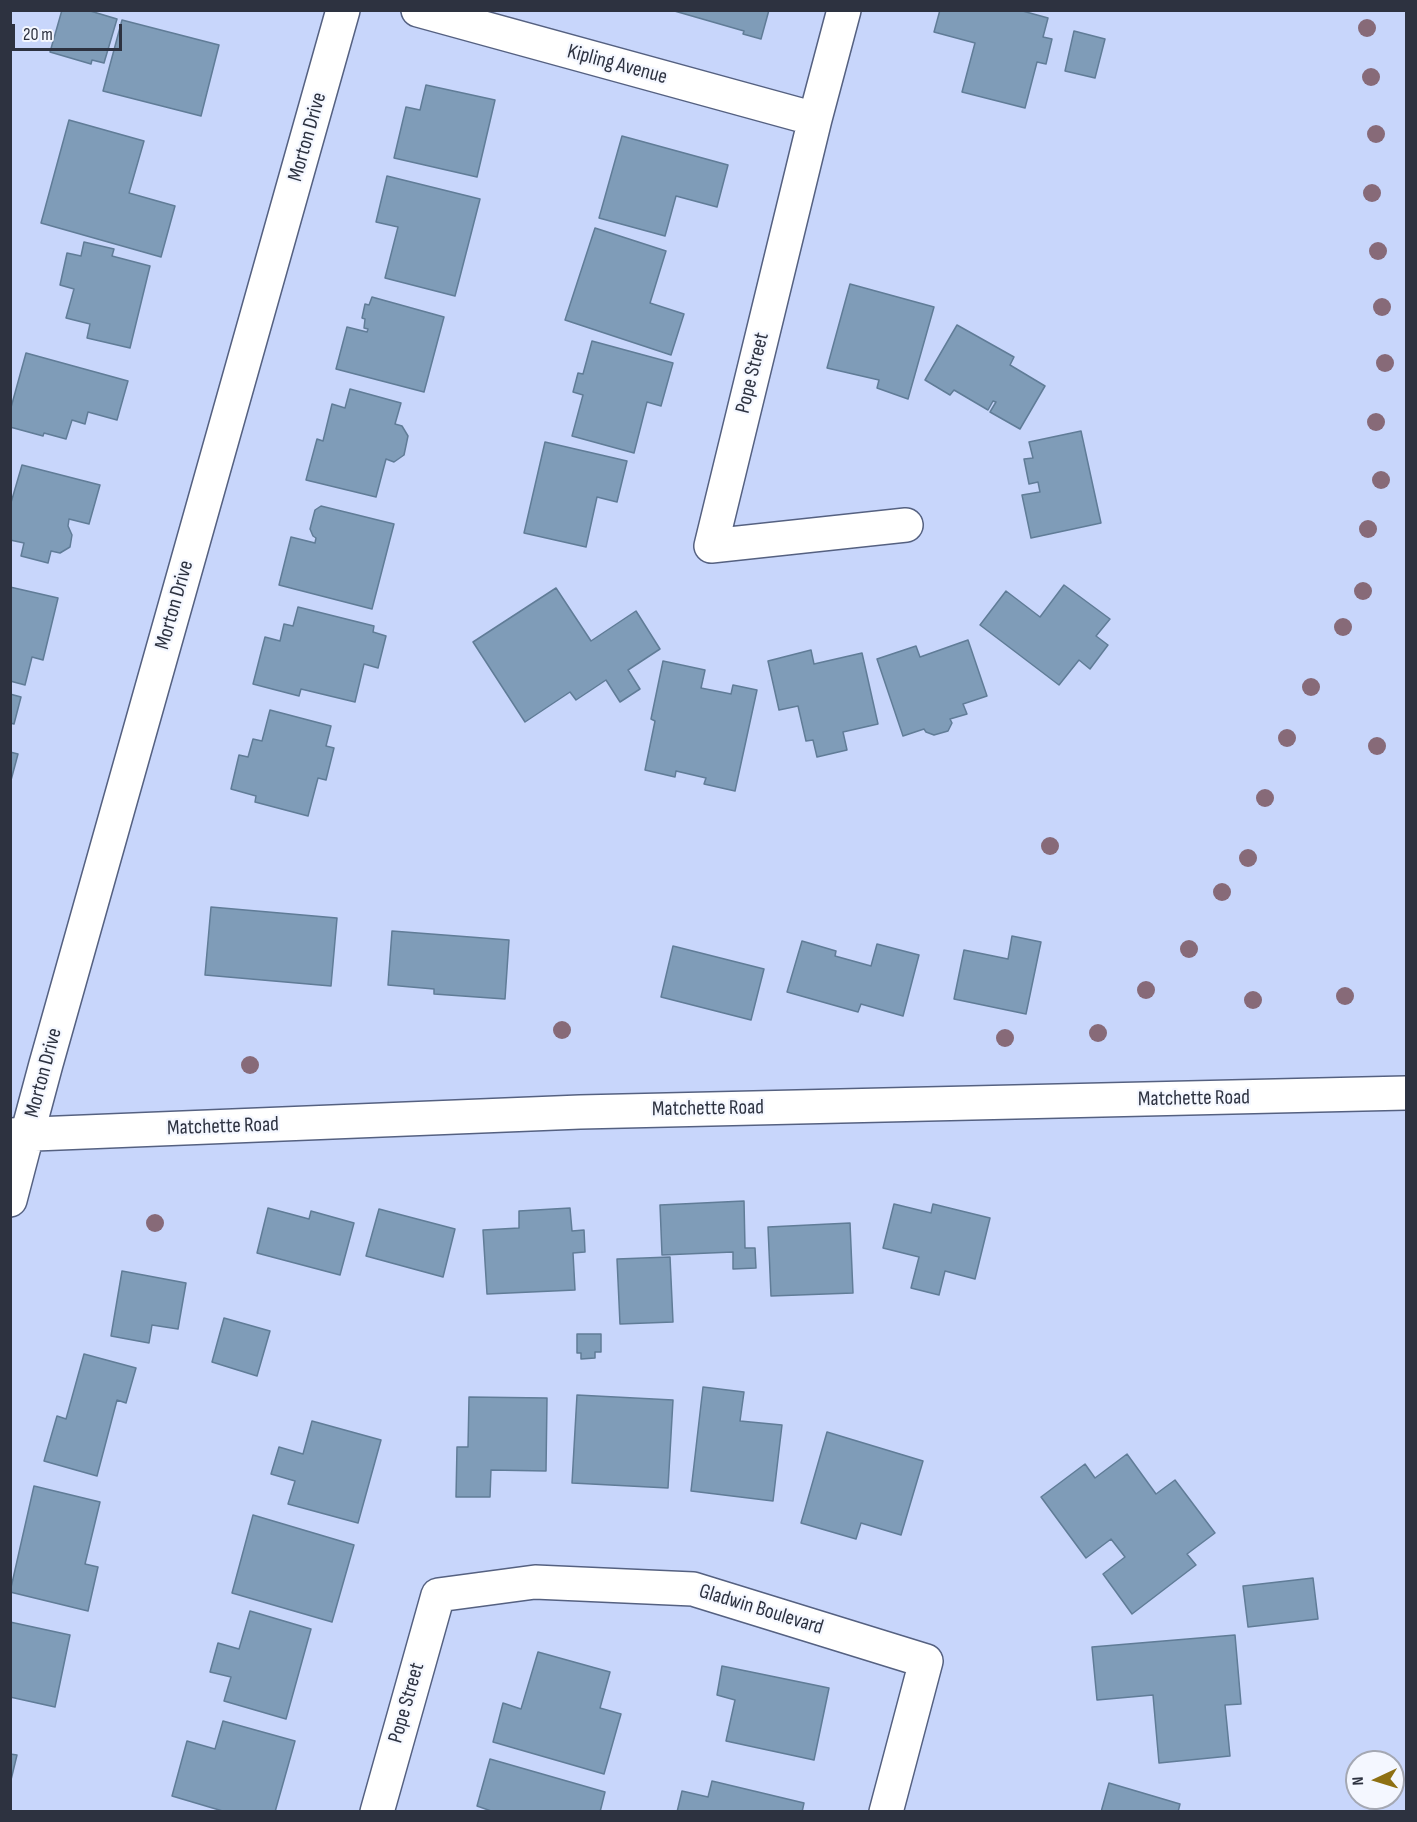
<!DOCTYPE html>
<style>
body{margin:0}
#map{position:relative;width:1417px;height:1822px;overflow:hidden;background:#c8d6fb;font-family:"Sofia Sans Condensed",sans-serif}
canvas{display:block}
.frame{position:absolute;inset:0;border:12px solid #2d3240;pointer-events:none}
.north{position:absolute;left:1345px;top:1750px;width:60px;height:60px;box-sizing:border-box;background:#f4f7ff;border:2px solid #a4a8b3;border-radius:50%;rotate:266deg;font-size:16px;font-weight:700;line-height:24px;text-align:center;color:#2d3240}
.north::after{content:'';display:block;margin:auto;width:21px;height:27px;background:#8e7013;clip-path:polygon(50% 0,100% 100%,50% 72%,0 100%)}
.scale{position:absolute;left:12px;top:24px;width:110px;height:27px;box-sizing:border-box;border:3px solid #2d3240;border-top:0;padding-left:8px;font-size:18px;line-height:21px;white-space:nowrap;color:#2d3240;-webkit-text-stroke:4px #f4f7ff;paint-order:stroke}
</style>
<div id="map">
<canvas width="1417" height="1822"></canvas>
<div class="frame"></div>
<div class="north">N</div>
<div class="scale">20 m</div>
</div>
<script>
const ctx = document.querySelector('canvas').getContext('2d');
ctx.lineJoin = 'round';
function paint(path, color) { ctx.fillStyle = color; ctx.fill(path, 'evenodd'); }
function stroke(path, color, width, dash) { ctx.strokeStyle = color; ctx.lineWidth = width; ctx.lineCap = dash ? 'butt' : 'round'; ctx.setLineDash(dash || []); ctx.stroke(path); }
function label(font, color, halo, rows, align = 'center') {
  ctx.font = font + ' "Sofia Sans Condensed",sans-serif'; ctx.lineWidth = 4.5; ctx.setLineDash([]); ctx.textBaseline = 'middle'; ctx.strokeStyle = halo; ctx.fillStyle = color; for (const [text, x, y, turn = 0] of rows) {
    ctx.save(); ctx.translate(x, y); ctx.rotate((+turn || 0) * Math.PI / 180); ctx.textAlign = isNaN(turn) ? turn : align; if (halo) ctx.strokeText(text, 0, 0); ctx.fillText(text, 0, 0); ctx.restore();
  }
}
const building = new Path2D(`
 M62 10H87L117 19 104 63 92 60 91 64 50 52Z
 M671 10H769L761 39 743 34 744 31Z
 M940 10H1019L1048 18 1043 37 1052 39 1046 64 1037 62 1025 108 962 92 975 43 934 32Z
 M122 20 219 45 201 116 103 91Z
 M1074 31 1105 39 1095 78 1065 71Z
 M426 85 495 100 477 177 394 158 406 107 420 110Z
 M69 120 144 141 129 193 175 206 161 257 41 223Z
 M622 136 728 165 717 207 676 196 665 236 599 218Z
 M387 176 480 199 455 296 385 278 398 227 376 222Z
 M595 228 666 251 650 303 684 314 671 355 565 320Z
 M84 242 114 249 112 256 150 266 130 348 87 338 90 324 66 318 74 289 60 285 67 253 81 256Z
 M850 284 934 307 908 399 877 388 879 380 827 368Z
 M372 297 444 317 424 392 336 369 347 327 367 332 368 329 364 328 365 319 362 318 365 304 369 305Z
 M957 325 1014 357 1010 365 1045 386 1020 429 990 412 996 402 993 401 988 410 954 390 950 395 925 380Z
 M592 341 673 363 661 406 647 402 634 453 572 436 583 395 573 392 578 373 583 374Z
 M26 353 128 381 117 420 88 412 85 424 72 420 66 439 44 433 43 436 10 427V411Z
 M350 389 401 403 395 424 402 426 408 436 404 455 394 462 386 459 376 497 306 480 317 439 323 441 332 404 345 408Z
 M1081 431 1101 523 1031 538 1022 495 1040 492 1038 482 1029 484 1024 459 1033 458 1029 442Z
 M545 442 627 461 617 502 597 497 586 547 524 533Z
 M22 465 100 485 89 524 69 519 68 526 72 535 70 547 60 553 51 551 48 563 21 556 24 543 10 540V506Z
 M321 506 394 524 372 609 279 585 291 537 315 543 316 538 313 536 310 529 315 510Z
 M1064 585 1110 619 1096 636 1108 645 1090 669 1079 660 1059 685 980 625 1006 591 1040 617Z
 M10 587 58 598 43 660 32 657 25 685 10 681Z
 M556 588 591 641 636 611 660 649 628 670 640 689 620 702 606 680 576 700 570 692 525 722 473 642Z
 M298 607 374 626 373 632 386 636 378 668 364 664 355 702 301 689 299 696 253 684 265 637 280 641 284 624 293 626Z
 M968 640 987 696 963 704 967 714 950 719 952 723 948 731 934 735 926 732 924 729 903 736 877 659 916 646 920 657Z
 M811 650 814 664 862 653 878 724 843 732 847 750 817 757 813 740 806 741 798 706 779 710 768 661Z
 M663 661 705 670 701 688 731 694 733 685 757 690 735 791 704 784 706 778 676 771 675 777 645 770 655 721 651 719Z
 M10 694 21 697 14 724 10 723Z
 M270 710 331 726 326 746 334 748 326 780 318 778 308 816 255 802 256 796 231 789 239 755 248 757 253 739 262 741Z
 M10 752 18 754 10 784Z
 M211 907 337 918 331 986 205 975Z
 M392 931 509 940 505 999 434 994V989L388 985Z
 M1012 936 1041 942 1026 1014 954 999 964 950 1008 959Z
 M802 941 836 951 835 956 871 966 877 944 919 955 903 1016 861 1004 858 1012 787 992Z
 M673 946 764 969 751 1020 661 997Z
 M744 1201 745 1248H755L756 1268 733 1269V1252L662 1255 660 1205Z
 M894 1204 931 1213 933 1204 990 1218 975 1279 945 1271 939 1295 911 1288 919 1257 883 1248Z
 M268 1208 309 1219 311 1211 354 1223 340 1275 257 1253Z
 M570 1208 572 1231 584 1230 585 1252 573 1253 575 1290 487 1294 483 1230 519 1228V1211Z
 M379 1209 455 1229 443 1277 366 1256Z
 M850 1223 853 1293 771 1296 768 1227Z
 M670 1257 673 1322 620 1324 617 1259Z
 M122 1271 186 1283 178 1329 152 1325 149 1343 111 1336Z
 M224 1318 270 1331 257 1376 212 1362Z
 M577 1334H601V1352H595V1358L581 1359V1353H577Z
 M84 1354 136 1368 126 1403 117 1400 97 1476 44 1461 57 1416 66 1419Z
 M703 1387 744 1392 740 1421 782 1425 773 1501 691 1491Z
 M577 1395 673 1400 668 1488 572 1483Z
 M469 1397 547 1398 546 1471 491 1470 490 1497H456L457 1447H468Z
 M312 1421 381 1440 358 1523 288 1504 295 1481 271 1474 279 1447 303 1454Z
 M827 1432 923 1461 901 1535 861 1523 856 1539 801 1523Z
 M1127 1454 1156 1494 1175 1480 1215 1533 1187 1554 1196 1565 1132 1614 1103 1574 1125 1557 1111 1539 1086 1558 1041 1497 1085 1464 1095 1478Z
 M34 1486 100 1502 85 1564 98 1567 88 1611 10 1592Z
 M253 1515 354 1545 332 1622 232 1593Z
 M1313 1578 1318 1619 1248 1627 1243 1586Z
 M250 1611 311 1629 286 1719 224 1701 231 1677 210 1672 218 1643 239 1649Z
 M10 1622 70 1635 55 1707 10 1697Z
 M1235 1635 1241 1704 1225 1705 1230 1756 1159 1763 1153 1695 1097 1700 1092 1647Z
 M538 1652 610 1672 600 1708 621 1714 604 1774 493 1742 503 1703 521 1709Z
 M722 1666 829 1688 814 1760 726 1741 735 1700 717 1695Z
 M223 1721 295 1741 275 1812H226L172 1796 187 1741 215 1749Z
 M10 1754 17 1755 10 1784Z
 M490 1759 605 1792 600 1812H494L477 1806Z
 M712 1781 804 1803 802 1812H677L682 1791 708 1797Z
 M1109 1783 1180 1804 1178 1812H1101Z`);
const minor = new Path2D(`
 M418 10 815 119
 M844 10 815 119 711 546 906 525
 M27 1135 46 1064 343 10
 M377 1812 438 1595 535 1582 693 1589 926 1661 886 1812`);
const tertiary = new Path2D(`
 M10 1135 580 1112 1406 1093
 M10 1200 27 1135`);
const trees = [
 [1367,28],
 [1371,77],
 [1376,134],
 [1372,193],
 [1378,251],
 [1382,307],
 [1385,363],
 [1376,422],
 [1381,480],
 [1368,529],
 [1363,591],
 [1343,627],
 [1311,687],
 [1287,738],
 [1377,746],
 [1265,798],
 [1050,846],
 [1248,858],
 [1222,892],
 [1189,949],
 [1146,990],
 [1345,996],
 [1253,1000],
 [562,1030],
 [1098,1033],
 [1005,1038],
 [250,1065],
 [155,1223]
];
const streetNames = [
 ["Kipling Avenue",617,65,15],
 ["Morton Drive",308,137,-74],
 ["Pope Street",753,373,-76],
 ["Morton Drive",175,605,-74],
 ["Morton Drive",44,1073,-75],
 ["Matchette Road",1194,1099,-1],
 ["Matchette Road",708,1109,-1],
 ["Matchette Road",223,1127,-2],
 ["Gladwin Boulevard",761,1610,17],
 ["Pope Street",407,1703,-74]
];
paint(building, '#7f9cb8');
stroke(building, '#607c97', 1.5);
stroke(minor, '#556181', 36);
stroke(tertiary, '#556181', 36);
stroke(minor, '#fff', 33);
stroke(tertiary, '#fff', 33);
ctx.fillStyle = '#876a78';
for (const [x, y] of trees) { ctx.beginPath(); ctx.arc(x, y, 9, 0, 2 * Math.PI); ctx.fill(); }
label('21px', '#2d3240', '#f4f7ff', streetNames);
</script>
